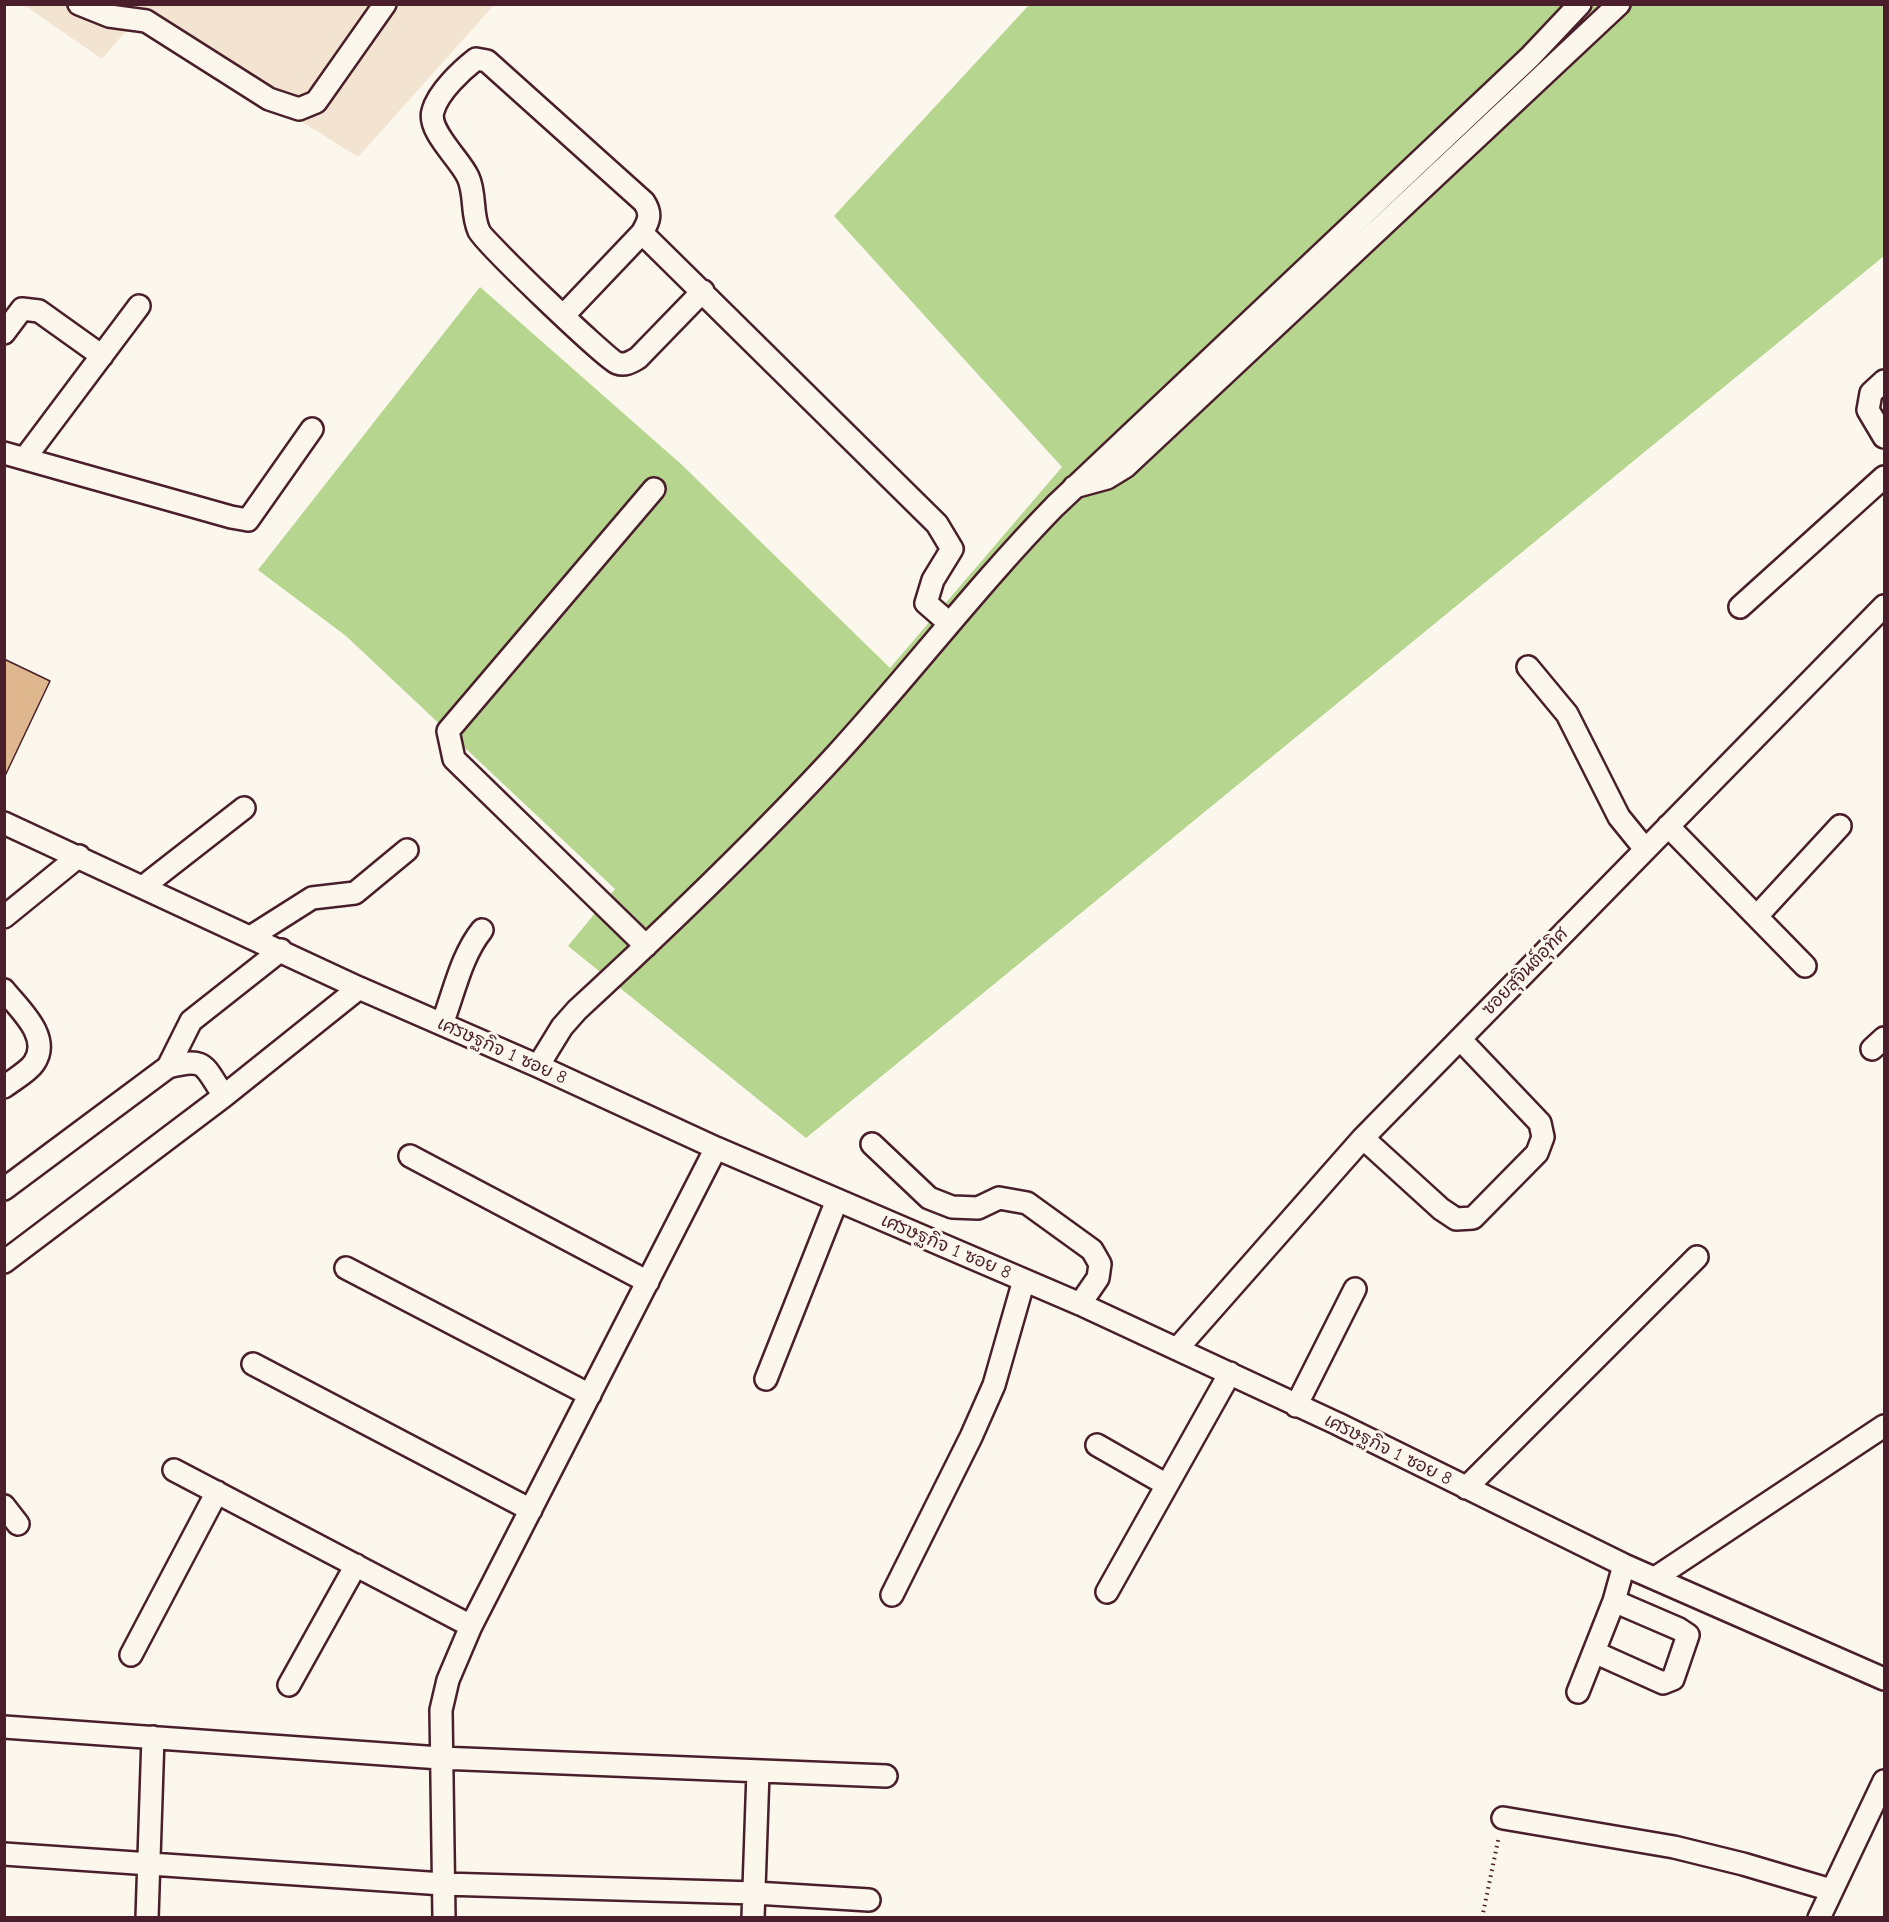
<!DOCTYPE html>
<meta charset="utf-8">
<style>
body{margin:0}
#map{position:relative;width:1889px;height:1922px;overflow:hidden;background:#fbf7ec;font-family:"Comic Neue",sans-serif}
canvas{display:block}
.frame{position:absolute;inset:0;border:6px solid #4a1f2b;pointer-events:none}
</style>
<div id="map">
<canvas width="1889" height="1922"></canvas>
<div class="frame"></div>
</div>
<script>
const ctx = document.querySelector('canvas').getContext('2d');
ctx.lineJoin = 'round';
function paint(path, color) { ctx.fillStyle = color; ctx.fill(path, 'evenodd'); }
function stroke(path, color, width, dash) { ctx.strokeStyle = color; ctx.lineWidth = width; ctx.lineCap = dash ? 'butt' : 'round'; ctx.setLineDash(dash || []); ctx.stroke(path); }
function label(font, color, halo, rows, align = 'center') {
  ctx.font = font + ' "Comic Neue","Playpen Sans Thai",sans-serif'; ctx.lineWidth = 6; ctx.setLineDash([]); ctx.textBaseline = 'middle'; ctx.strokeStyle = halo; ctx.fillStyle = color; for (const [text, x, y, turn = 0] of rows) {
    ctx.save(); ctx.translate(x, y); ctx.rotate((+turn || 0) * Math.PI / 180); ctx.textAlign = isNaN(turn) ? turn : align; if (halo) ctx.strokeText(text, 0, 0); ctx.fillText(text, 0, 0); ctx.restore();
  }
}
const built = new Path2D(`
 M24 5H494L358 157 137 18 102 59Z`);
const green = new Path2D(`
 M1029 5H1884V256L806 1138 568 946 615 889 346 636 258 570 480 287 681 464 890 668 1062 467 834 216Z`);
const building = new Path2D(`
 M4 659 50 681 4 778Z`);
const path = new Path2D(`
 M1482 1918 1499 1836`);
const minor = new Path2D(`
 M79 4 109 16 146 21 269 99 299 109 316 102 385 4
 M642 233 937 524 952 549 933 580 926 603 949 623
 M564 315 642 233C649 221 652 214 644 202L487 61 476 59C462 70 438 92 433 111 427 131 460 159 468 177 476 194 471 214 479 231 483 241 606 359 617 363 625 366 631 362 638 358L703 291
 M4 333 22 309 39 311 102 356
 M1884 381 1871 393 1868 410 1884 437
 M4 453 231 517 248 520 312 429
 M25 458 139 306
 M1074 487 1107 478 1125 467 1619 4
 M1740 607 1884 477
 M1528 667 1567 714 1619 817 1645 849
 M4 823 359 988 538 1066 716 1148 1080 1304 1338 1424 1624 1565 1884 1679
 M1668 826 1805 966
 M144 886 244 808
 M1757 916 1840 826
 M4 917 79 856
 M252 936 312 898 355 893 407 850
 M646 946 454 759 448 731 654 489
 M4 990C19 1009 52 1037 34 1063 28 1072 13 1080 4 1087
 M442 1024C454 993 461 956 482 930
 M1872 1049 1884 1038
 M538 1066 562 1027 577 1010C666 928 754 844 836 755 911 673 978 585 1055 506L1530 57 1580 4
 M168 1067 191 1021 281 950
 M1363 1138 1441 1209 1456 1219 1473 1218 1537 1153 1543 1137 1540 1123 1460 1039
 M872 1144 929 1198 952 1207 978 1208 999 1198 1027 1203 1092 1250 1100 1264 1098 1278 1080 1304
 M410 1156 648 1282
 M4 1189 168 1067C207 1057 203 1065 224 1096
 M4 1262 224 1096 359 988
 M346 1268 590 1395
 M1177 1349 1363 1138 1884 606
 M253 1364 531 1510
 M766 1379 837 1200
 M1296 1406 1355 1289
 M1097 1445 1167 1485
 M174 1470 471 1626
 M1466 1488 1697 1257
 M4 1506 18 1524
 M1655 1578 1884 1426
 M1107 1592 1230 1373
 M892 1595 971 1437 994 1385 1024 1280
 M1594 1652 1663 1683 1673 1679 1688 1635 1679 1629 1614 1601
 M131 1655 217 1492
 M289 1685 356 1565
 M1578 1692 1614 1601 1624 1565
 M4 1727 440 1758 886 1776
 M1503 1818 1674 1847 1743 1864 1831 1890
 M4 1854 443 1884 755 1893 869 1900
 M147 1918 153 1737
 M444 1918 441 1710 448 1680 471 1626 716 1148
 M753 1918 758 1772
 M1819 1918 1884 1781`);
const streetNames = [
 ["ซอยสุจินต์อุทิศ",1525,972,-46],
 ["เศรษฐกิจ 1 ซอย 8",502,1051,24],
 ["เศรษฐกิจ 1 ซอย 8",946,1247,23],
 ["เศรษฐกิจ 1 ซอย 8",1388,1450,26]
];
paint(built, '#f2e4d0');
paint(green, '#b6d58e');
paint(building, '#deb78f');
stroke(building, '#4a1f2b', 1.5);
stroke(minor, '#4a1f2b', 26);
stroke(path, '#4a1f2b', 4, [1.5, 4.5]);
stroke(minor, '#fbf7ec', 21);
label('18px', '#4a1f2b', '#fbf7ec', streetNames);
</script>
